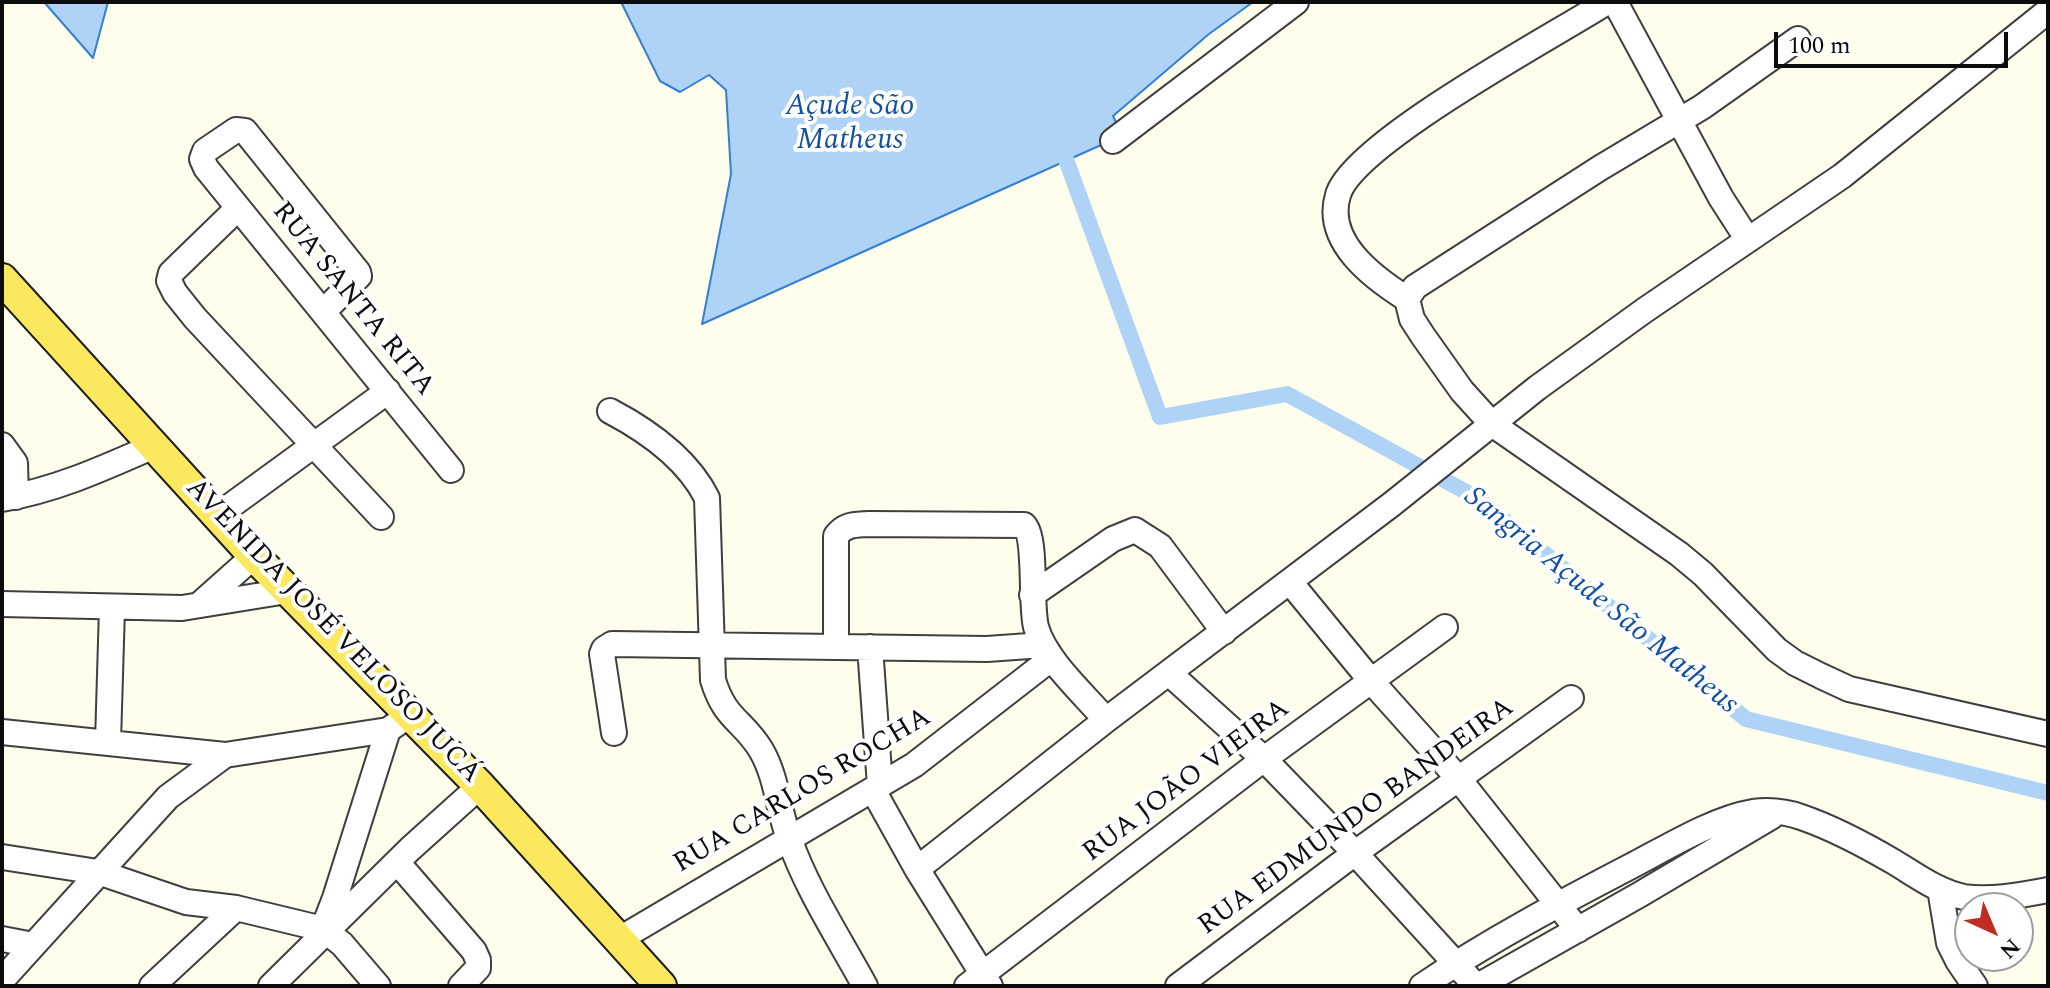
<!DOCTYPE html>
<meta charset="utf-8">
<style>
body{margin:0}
#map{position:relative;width:2050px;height:988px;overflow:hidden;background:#fffdeb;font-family:Spectral,serif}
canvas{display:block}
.frame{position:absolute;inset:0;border:4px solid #0c0c0c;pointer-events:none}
.north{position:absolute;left:1954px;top:892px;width:80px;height:80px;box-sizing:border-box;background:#fff;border:2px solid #9e9e9e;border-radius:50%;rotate:136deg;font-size:22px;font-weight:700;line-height:32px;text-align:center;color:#0c0c0c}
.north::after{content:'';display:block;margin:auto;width:28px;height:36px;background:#be2d21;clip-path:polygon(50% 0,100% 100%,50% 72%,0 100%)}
.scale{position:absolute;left:1774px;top:32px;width:234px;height:36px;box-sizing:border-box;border:4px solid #0c0c0c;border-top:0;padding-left:10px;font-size:24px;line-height:28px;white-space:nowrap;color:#0c0c0c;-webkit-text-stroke:6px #fff;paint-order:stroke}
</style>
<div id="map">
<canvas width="2050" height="988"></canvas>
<div class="frame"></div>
<div class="north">N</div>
<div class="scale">100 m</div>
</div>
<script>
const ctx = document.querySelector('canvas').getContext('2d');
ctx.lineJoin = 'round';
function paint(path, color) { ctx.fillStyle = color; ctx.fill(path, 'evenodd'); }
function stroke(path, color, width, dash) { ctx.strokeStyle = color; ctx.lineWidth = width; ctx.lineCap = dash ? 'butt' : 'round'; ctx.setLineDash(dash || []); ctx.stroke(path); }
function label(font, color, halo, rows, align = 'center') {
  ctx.font = font + ' Spectral,serif'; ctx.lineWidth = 8; ctx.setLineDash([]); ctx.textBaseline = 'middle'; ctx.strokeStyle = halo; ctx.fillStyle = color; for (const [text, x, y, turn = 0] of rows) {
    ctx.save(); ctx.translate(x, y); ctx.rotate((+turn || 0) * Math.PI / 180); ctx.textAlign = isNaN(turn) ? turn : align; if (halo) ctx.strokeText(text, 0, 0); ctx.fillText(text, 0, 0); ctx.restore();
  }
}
const water = new Path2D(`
 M45 2H108L93 58 44 2Z
 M621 2H1253L1209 34 1113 116 1122 134 1110 141 702 324 731 174 726 90 709 75 680 92 660 81Z`);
const canal = new Path2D(`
 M1064 154 1160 417 1287 394 1477 498 1746 719 2048 793`);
const minor = new Path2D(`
 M1615 2 1721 198 1748 240
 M1798 39 1702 107 1600 168 1415 287 1407 299 1412 319 1423 336 1462 391 1492 424 1679 554 1703 574 1777 650 1795 663 1821 676 1849 689 2048 734
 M1113 141 1296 2
 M238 208 171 273 169 281 175 293 195 318 381 517
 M1407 299C1372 277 1324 241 1338 195 1353 143 1554 36 1607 2
 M324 311 359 276 358 272 245 131 236 130 205 151 202 159 206 168 451 470
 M610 411C648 431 687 458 707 498L713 680C725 720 743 720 761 750 777 777 778 810 789 838 807 890 839 938 865 986
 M2 445 15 463 16 497
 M2 499C56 490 104 468 154 446
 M218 515 388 391
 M1290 582 1372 682 1458 778 1578 930
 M1032 595 1113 539 1135 530 1160 546 1224 632
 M2 604 182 608 287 591
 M199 605 254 556
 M836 646V536C845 524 854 525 868 524L1024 525C1037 538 1030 603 1036 627 1045 660 1084 694 1106 720
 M870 647 880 786
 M1170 674 1264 759 1355 853 1476 986
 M2 732 225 755 388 730 408 716
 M614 733 602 654 604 649 612 644 987 649 1043 645
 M108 742 112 608
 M873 790 917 869 990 986
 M2 857 98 872 186 902 236 908 323 929 342 944 378 986
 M397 862 474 951 478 960V968L461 986
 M917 869 1106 720 1392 504 1537 388 1645 310 1842 176 2048 11
 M1940 889 1949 943 1958 961 1975 986
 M323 929 335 898 388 730
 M2 939 33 945
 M618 940 914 765 1052 658
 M2 980 168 797 225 755
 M152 986 236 908
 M271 986 410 849 480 786
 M967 986 1264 759 1445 627
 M1178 986 1355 853 1571 698
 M1422 986C1490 940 1564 901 1637 863 1671 845 1716 818 1753 812 1769 810 1787 812 1801 817 1833 828 1865 845 1894 862 1916 875 1938 892 1964 897 1991 901 2021 895 2048 890
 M1478 986 1639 895 1771 817`);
const major = new Path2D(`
 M2 279 254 556 480 786 661 986`);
const streetNames = [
 ["RUA SANTA RITA",352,300,51],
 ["AVENIDA JOSÉ VELOSO JUCÁ",332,632,46],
 ["RUA JOÃO VIEIRA",1187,782,-37],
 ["RUA CARLOS ROCHA",803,792,-31],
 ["RUA EDMUNDO BANDEIRA",1357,818,-36]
];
const waterNames = [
 ["Açude São",850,108],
 ["Matheus",850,142],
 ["Sangria Açude São Matheus",1600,602,39]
];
paint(water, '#aed3f7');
stroke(water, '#347fd0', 2);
stroke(canal, '#aed3f7', 16);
stroke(minor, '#3f3f3f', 28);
stroke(major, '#1d1d1d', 34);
stroke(minor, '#fff', 24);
stroke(major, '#fce85e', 30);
label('28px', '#0c0c0c', '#fff', streetNames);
label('italic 30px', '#1351a0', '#fff', waterNames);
</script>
